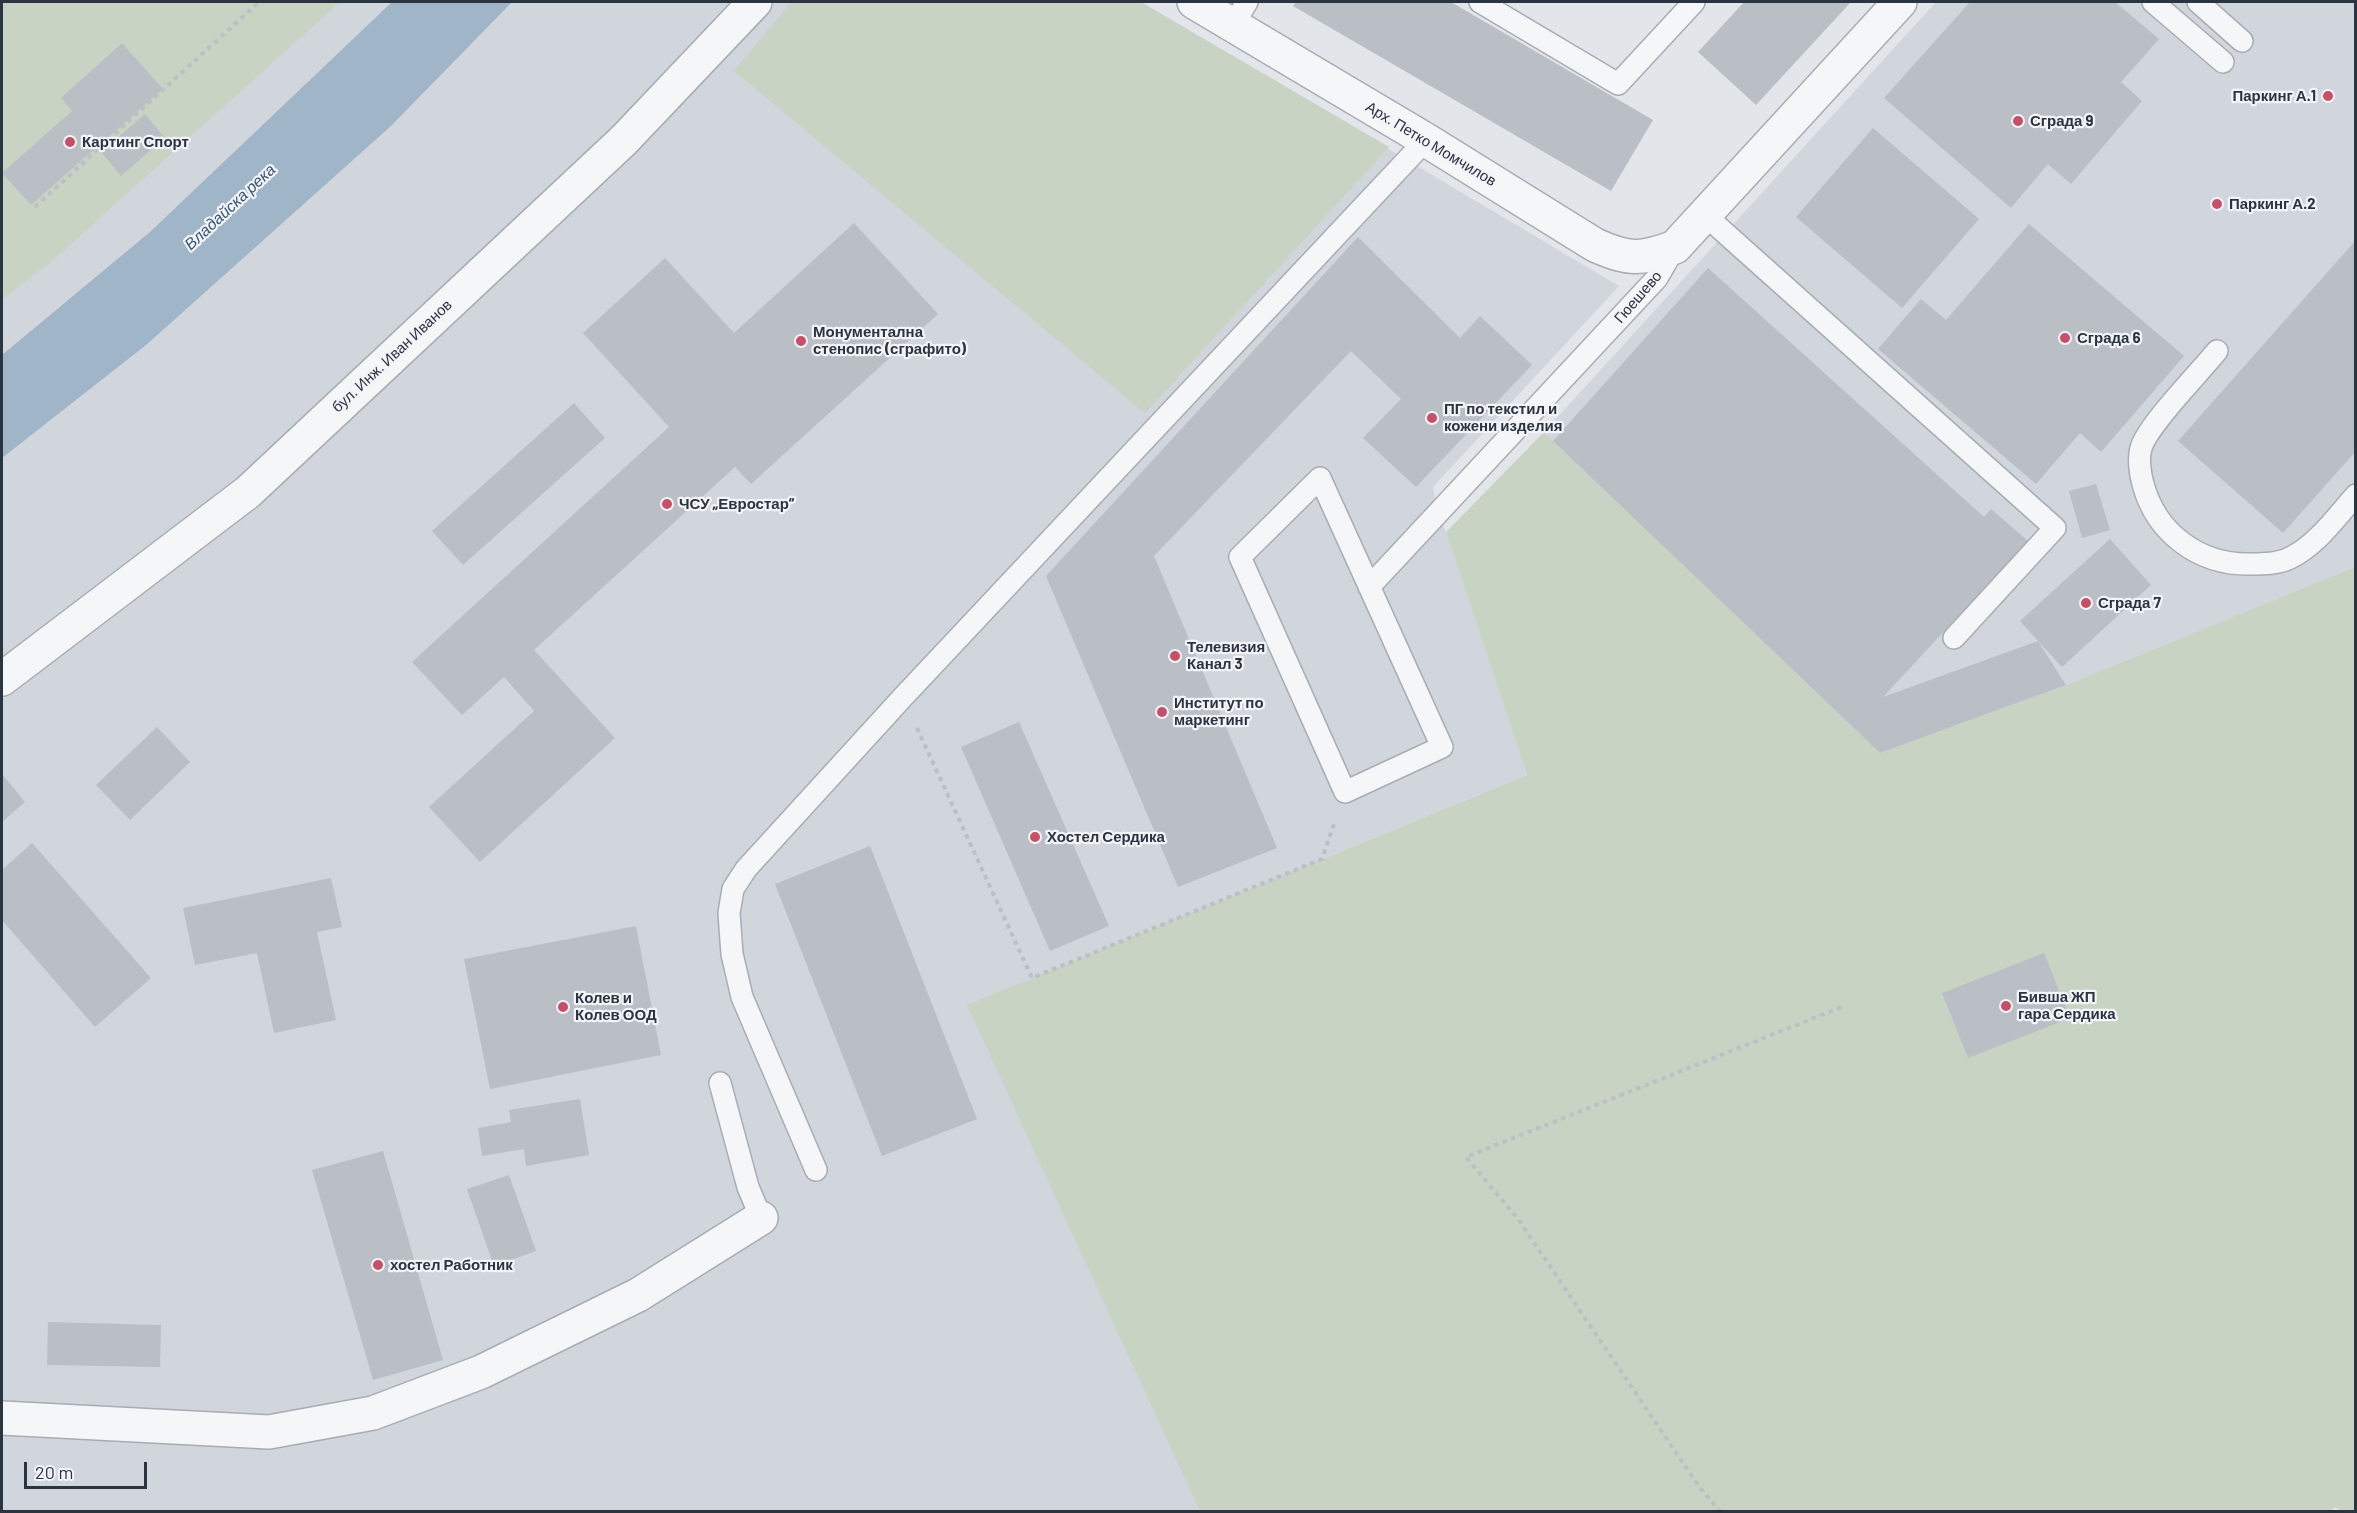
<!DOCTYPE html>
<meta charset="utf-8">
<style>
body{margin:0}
#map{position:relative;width:2357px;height:1513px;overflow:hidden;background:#e2e6ea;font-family:Barlow,sans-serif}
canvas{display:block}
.frame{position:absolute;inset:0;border:3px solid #2b3441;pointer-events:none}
.scale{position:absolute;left:24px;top:1462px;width:123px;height:27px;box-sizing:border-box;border:3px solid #2b3441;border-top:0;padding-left:8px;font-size:18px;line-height:21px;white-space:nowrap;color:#2b3441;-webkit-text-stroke:4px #f2f4f7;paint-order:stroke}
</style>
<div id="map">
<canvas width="2357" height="1513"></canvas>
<div class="frame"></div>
<div class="scale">20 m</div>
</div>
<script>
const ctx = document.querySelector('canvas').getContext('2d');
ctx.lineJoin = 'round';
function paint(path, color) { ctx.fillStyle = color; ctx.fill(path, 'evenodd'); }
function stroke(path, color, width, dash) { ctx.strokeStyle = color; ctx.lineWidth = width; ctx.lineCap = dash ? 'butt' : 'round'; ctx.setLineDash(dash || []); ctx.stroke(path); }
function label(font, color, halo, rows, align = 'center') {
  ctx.font = font + ' Barlow,sans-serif'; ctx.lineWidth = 4.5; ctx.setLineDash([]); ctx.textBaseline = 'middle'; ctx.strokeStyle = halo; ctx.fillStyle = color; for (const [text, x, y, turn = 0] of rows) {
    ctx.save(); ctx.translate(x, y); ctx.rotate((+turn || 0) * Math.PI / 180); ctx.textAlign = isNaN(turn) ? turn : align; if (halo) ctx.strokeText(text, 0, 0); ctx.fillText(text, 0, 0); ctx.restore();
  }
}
const built = new Path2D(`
 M2 2H1141L1619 286 1433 487 1438 515 1446 532 1527 775 1322 859 1198 1511 2 1512Z
 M1936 2H2355V567L2066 685 1880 753 1544 432Z`);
const green = new Path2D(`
 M2 2H340L52 261 2 299Z
 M791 2H1141L1389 147 1145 413 734 71Z
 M1544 432 1880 753 2066 685 2355 567V1511H2340L2335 1507 2330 1512 1198 1511 1199 1509 967 1005 1527 775 1446 532Z`);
const water = new Path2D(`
 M392 2H512L391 126 146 345 2 458V355L150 232Z`);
const building = new Path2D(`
 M1296 2H1451L1653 120 1611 191 1293 6Z
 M1744 2H1851L1756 105 1698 52Z
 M1970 2H2115L2159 39 2121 82 2142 101 2071 184 2048 164 2011 208 1884 98Z
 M122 43 163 89 31 205 2 173 72 111 61 98Z
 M145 114 165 138 121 176 101 152Z
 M1873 128 1979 219 1902 308 1796 217Z
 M854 223 938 314 751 484 735 467 534 650 615 738 480 862 429 807 534 711 504 677 462 715 412 662 669 427 583 333 665 258 734 333Z
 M2029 224 2184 356 2101 452 2080 433 2036 484 1878 349 1921 299 1946 320Z
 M1358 237 1460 338 1480 316 1532 365 1416 487 1363 438 1401 399 1351 351 1154 556 1277 848 1178 887 1046 576Z
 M2356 240V451L2283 533 2178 441Z
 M1708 268 1984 517 1991 509 2028 541 1883 697 2038 641 2020 621 2110 539 2151 585 2062 667 2038 641 2066 685 1880 753 1553 441Z
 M574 403 605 438 463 565 432 531Z
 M2096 484 2110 530 2082 538 2069 491Z
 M1019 722 1109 926 1050 951 961 747Z
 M157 727 190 762 130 820 96 785Z
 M2 774 25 802 2 822Z
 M32 843 151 978 95 1027 2 920V870Z
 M870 846 977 1119 882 1156 775 884Z
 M331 878 342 927 317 932 336 1020 274 1033 257 953 195 965 183 908Z
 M636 926 661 1055 490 1089 464 959Z
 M2044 953 2070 1018 1968 1058 1942 993Z
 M580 1099 589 1155 526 1166 524 1149 482 1156 478 1128 511 1122 509 1110Z
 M383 1151 443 1360 373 1380 312 1170Z
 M509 1175 536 1251 494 1266 467 1189Z
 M48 1322 161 1325 160 1367 47 1365Z`);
const path = new Path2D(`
 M35 207 259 2
 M917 728 1032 978 1322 859 1335 821
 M1721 1512 1700 1488 1518 1219 1466 1157 1844 1006`);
const lane = new Path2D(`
 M1480 2 1618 84 1694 2
 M2153 2 2223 62
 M2198 2 2242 41
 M1233 25 1247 2
 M1706 216 2055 528 1954 638
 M2217 351C2200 372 2147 426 2141 448 2138 458 2140 474 2143 484 2156 533 2199 565 2250 564 2263 564 2278 564 2290 558 2317 545 2336 517 2356 495
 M1320 478 1442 747 1345 792 1240 557Z
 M1369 587 1657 278 1675 247
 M720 1083 748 1187 761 1218
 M816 1170 742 997 732 954 729 913 733 889 746 869 903 697 1426 140`);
const street = new Path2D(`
 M1194 2 1426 140 1595 245C1628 260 1641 260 1675 247L1900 2
 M2 679 248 492 624 140 755 2
 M2 1418 269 1432 373 1413 481 1372 638 1295 761 1218`);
const markers = [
 [2328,96,6,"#c65069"],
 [2018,121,6,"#c65069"],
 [70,142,6,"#c65069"],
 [2217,204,6,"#c65069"],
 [2065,338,6,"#c65069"],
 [801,341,6,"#c65069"],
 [1432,418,6,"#c65069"],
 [667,504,6,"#c65069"],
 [2086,603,6,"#c65069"],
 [1175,656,6,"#c65069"],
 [1162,712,6,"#c65069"],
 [1035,837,6,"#c65069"],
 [2006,1006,6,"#c65069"],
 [563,1007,6,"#c65069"],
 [378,1265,6,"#c65069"]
];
const poiNames = [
 ["Паркинг А.1",2316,96,"right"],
 ["Сграда 9",2030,121],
 ["Картинг Спорт",82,142],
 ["Паркинг А.2",2229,204],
 ["Монументална",813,332],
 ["стенопис (сграфито)",813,349],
 ["Сграда 6",2077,338],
 ["ПГ по текстил и",1444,409],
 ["кожени изделия",1444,426],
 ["ЧСУ „Евростар“",679,504],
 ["Сграда 7",2098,603],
 ["Телевизия",1187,647],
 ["Канал 3",1187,664],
 ["Институт по",1174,703],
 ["маркетинг",1174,720],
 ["Хостел Сердика",1047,837],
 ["Бивша ЖП",2018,997],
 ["гара Сердика",2018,1014],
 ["Колев и",575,998],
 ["Колев ООД",575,1015],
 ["хостел Работник",390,1265]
];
const streetNames = [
 ["Арх. Петко Момчилов",1431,144,31],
 ["Гюешево",1638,297,-49],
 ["бул. Инж. Иван Иванов",392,356,-43]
];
const waterNames = [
 ["Владайска река",230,207,-43]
];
paint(built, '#d1d5dc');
paint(green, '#c9d3c4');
paint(water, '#a0b5c7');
paint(building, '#babfc6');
stroke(lane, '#a7adb4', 24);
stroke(street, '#a7adb4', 36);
stroke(path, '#bcc0c5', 4, [4.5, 4.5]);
stroke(lane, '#f5f6f8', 21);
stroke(street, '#f5f6f8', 33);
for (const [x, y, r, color] of markers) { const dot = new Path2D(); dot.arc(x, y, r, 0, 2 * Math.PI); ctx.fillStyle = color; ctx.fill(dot); stroke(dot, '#f2f4f7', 2); }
label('bold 15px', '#2b3441', '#f2f4f7', poiNames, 'left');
label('15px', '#2b3441', '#f2f4f7', streetNames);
label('italic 16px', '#385572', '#f2f4f7', waterNames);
</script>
